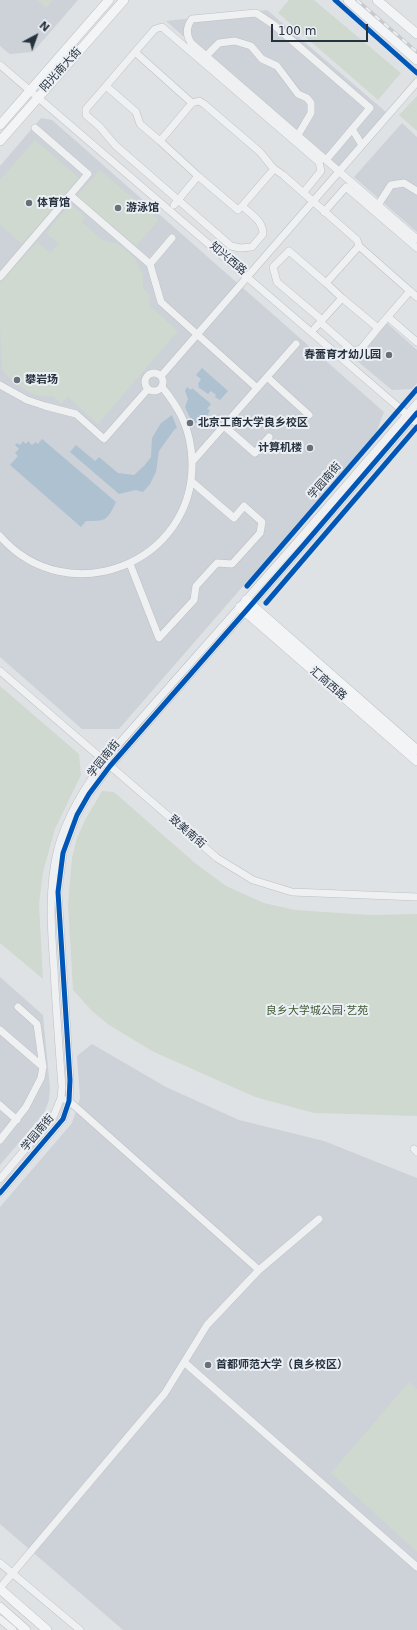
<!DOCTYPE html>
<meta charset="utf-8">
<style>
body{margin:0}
#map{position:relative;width:417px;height:1630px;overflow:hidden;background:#dfe2e5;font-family:"DejaVu Sans",sans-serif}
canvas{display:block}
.north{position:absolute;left:16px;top:16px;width:40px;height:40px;-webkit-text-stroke:3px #ecf0f5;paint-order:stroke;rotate:41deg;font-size:11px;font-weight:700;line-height:16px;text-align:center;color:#26313e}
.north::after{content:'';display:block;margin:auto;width:14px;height:18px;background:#26313e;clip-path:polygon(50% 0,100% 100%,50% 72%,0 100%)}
.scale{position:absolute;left:271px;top:24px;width:97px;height:18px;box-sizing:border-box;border:2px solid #26313e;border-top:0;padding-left:5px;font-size:12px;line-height:14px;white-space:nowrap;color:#26313e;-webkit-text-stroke:3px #ecf0f5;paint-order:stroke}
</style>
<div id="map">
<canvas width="417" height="1630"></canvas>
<div class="north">N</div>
<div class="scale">100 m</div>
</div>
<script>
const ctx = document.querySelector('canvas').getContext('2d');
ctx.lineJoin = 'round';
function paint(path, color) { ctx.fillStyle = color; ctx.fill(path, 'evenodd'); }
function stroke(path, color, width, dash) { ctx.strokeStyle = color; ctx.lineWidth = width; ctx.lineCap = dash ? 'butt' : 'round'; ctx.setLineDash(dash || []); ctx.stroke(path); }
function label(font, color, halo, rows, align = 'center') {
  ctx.font = font + ' "DejaVu Sans","Noto Sans SC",sans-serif'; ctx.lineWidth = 4; ctx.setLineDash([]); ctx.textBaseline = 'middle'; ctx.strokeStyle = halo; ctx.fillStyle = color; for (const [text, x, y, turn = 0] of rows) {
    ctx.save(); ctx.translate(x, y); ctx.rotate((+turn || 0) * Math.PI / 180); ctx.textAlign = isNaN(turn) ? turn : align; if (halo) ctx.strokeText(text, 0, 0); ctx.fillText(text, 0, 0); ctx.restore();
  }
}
const built = new Path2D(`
 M0 0H78L33 52 10 54 0 46Z
 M267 10 386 112 335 170 166 21Z
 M41 118 52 120 384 412 376 433 119 729H82L0 657V166Z
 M402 123 417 137V232L354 177Z
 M387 323 417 350V383L412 389 392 390 356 360Z
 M0 977 43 1015 50 1088 49 1100 44 1113 0 1165Z
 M92 1044 166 1087 239 1120 324 1141 417 1178V1630H123L0 1524V1207L72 1123 80 1098 77 1056Z`);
const green = new Path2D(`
 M37 0H53L46 8Z
 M289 0H314L401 73 378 100 278 13Z
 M417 96V131L399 115Z
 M35 140 79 178 22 244 0 225V180Z
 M100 170 159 220 136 246 77 196Z
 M70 204 85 217 82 222 102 240 118 244 134 257 143 275V288L149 295 150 310 152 308 178 331 98 424 72 401 68 396 61 404 53 396C42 397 33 395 24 389 16 384 8 378 3 370 0 359 0 300 0 283L37 242 50 253 59 243 46 233Z
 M0 686 79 754 81 775 55 829 43 872 39 904 43 979 0 943Z
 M102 791 114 792 195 863 226 886 264 903 295 910 370 915 417 914V1116L314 1113 255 1097 152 1051 109 1025 92 1011 73 990 68 905 72 858 77 838 85 820Z
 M409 1382 417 1389V1552L331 1473Z`);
const water = new Path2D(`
 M202 368 228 391 220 400 215 397 216 395 211 391 208 394 198 387 199 386 198 384 201 379 196 375Z
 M187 387 191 390 192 388 211 404 207 409 210 410C207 419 201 421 193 424L185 407 188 399 185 391Z
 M172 415 177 428 174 430 159 451 156 472 150 484 143 492 136 490 119 494 70 452 76 445 95 461 99 457 118 473 134 475 144 466 151 457 152 438 161 423Z
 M42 439 116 502C107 521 106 521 86 521L81 527 10 465 18 456 15 453 19 449 15 445 17 443 20 445 23 441 26 444 28 441 32 445 36 442 38 444Z`);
const minor = new Path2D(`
 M135 52 155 29 162 27 319 162 321 171 303 193
 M206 56 219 43 235 41 251 46 262 59 277 66 298 94 307 98 311 103V113L298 135
 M0 65 417 423
 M106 86 135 52 192 103
 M352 129 362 145
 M160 141 140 124 136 112 106 86 86 109V115L100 127 115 145 231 246 240 248 252 247 263 234C263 221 251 214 242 206L274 169
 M326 160 370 108 274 25 256 13 192 19C186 27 186 35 191 43L417 239
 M198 176 238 210 242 206
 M70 195 150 264 161 302 257 388
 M174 205 198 176 160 141 192 103 199 101 204 104 260 152 273 168 283 175 357 240 359 246 410 291 378 328 342 298 315 328
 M378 205 391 185 404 183 417 191
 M324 212 346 187 417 248
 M150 264 172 238
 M0 277 88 174 35 128
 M326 283 342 298
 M410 291 417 297
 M388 317 417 342
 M322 320 277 282 273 267 289 251 326 283 359 246
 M320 322 353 351 361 349 378 328
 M145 382a9 9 0 1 1 18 0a9 9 0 1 1-18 0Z
 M161 376 417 82
 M267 377 309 415
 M0 385 27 400 45 406 76 414 104 439 148 389
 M224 426 255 453 269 437
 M192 462 296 344
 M0 536C67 613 195 564 192 461 191 431 181 410 162 387
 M130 564 159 638 194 600 196 586 217 563 232 564 260 533 262 522 244 506 234 518 191 481
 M0 671 217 858 253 880 292 892 417 897
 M0 1030 43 1067
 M0 1105 17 1120
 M0 1140 26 1107 41 1078 43 1067 37 1024 18 1007
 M414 1149 417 1152
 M0 1179 54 1115 61 1098 62 1087C59 1048 56 1008 54 969 51 928 48 887 58 848 68 813 87 783 109 755L296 543 417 403
 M0 1193 63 1119 69 1101 70 1080 58 892 63 853 77 815 89 794 110 766 301 548 417 413
 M259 1270 319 1219
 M184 1362 417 1567
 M0 1563 80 1630
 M0 1588 165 1393 207 1325 259 1270 69 1101 66 1100
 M0 1619 13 1630`);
const major = new Path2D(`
 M348 0 417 60
 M377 0 417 34
 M0 125 109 0
 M0 141 124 0
 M246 600 417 750
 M240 607 417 761
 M0 1589 47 1630
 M0 1607 26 1630`);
const rail = new Path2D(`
 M357 0 417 52`);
const cycleway = new Path2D(`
 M335 0 417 73
 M247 586 417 389
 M266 603 417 427
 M0 1193 63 1119 69 1101 70 1080 58 892 63 853 77 815 89 794 110 766 301 548 417 413`);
const markers = [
 [29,203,4,"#676f78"],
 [118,208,4,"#676f78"],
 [389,355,4,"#676f78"],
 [17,380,4,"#676f78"],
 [190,423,4,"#676f78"],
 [310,448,4,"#676f78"],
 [208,1365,4,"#676f78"]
];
const streetNames = [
 ["阳光南大街",61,70,-48],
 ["知兴西路",228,259,40],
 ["学园南街",325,481,-49],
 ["汇商西路",328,684,41],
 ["学园南街",104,759,-51],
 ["致美南街",187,832,41],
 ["学园南街",38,1133,-50]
];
const poiNames = [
 ["体育馆",37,203],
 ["游泳馆",126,208],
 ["春蕾育才幼儿园",381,355,"right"],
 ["攀岩场",25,380],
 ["北京工商大学良乡校区",198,423],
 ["计算机楼",302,448,"right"],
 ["首都师范大学（良乡校区）",216,1365]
];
const parkNames = [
 ["良乡大学城公园·艺苑",317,1011]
];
paint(built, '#cdd2d8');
paint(green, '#d0d9d0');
paint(water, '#adc1d1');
stroke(minor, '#bdc0c3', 8);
stroke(major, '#bbbfc3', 10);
stroke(minor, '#eff0f1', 7);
stroke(major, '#f3f4f5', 9);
stroke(rail, '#c8cacc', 3.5);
stroke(rail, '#ecf0f5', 2, [6]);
stroke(cycleway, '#0057b8', 5);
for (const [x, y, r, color] of markers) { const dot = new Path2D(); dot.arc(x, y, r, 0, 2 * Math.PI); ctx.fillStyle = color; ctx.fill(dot); stroke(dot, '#ecf0f5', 1.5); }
label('11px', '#26313e', '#ecf0f5', streetNames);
label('bold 11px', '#26313e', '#ecf0f5', poiNames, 'left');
label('11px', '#3e5933', '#ecf0f5', parkNames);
</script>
